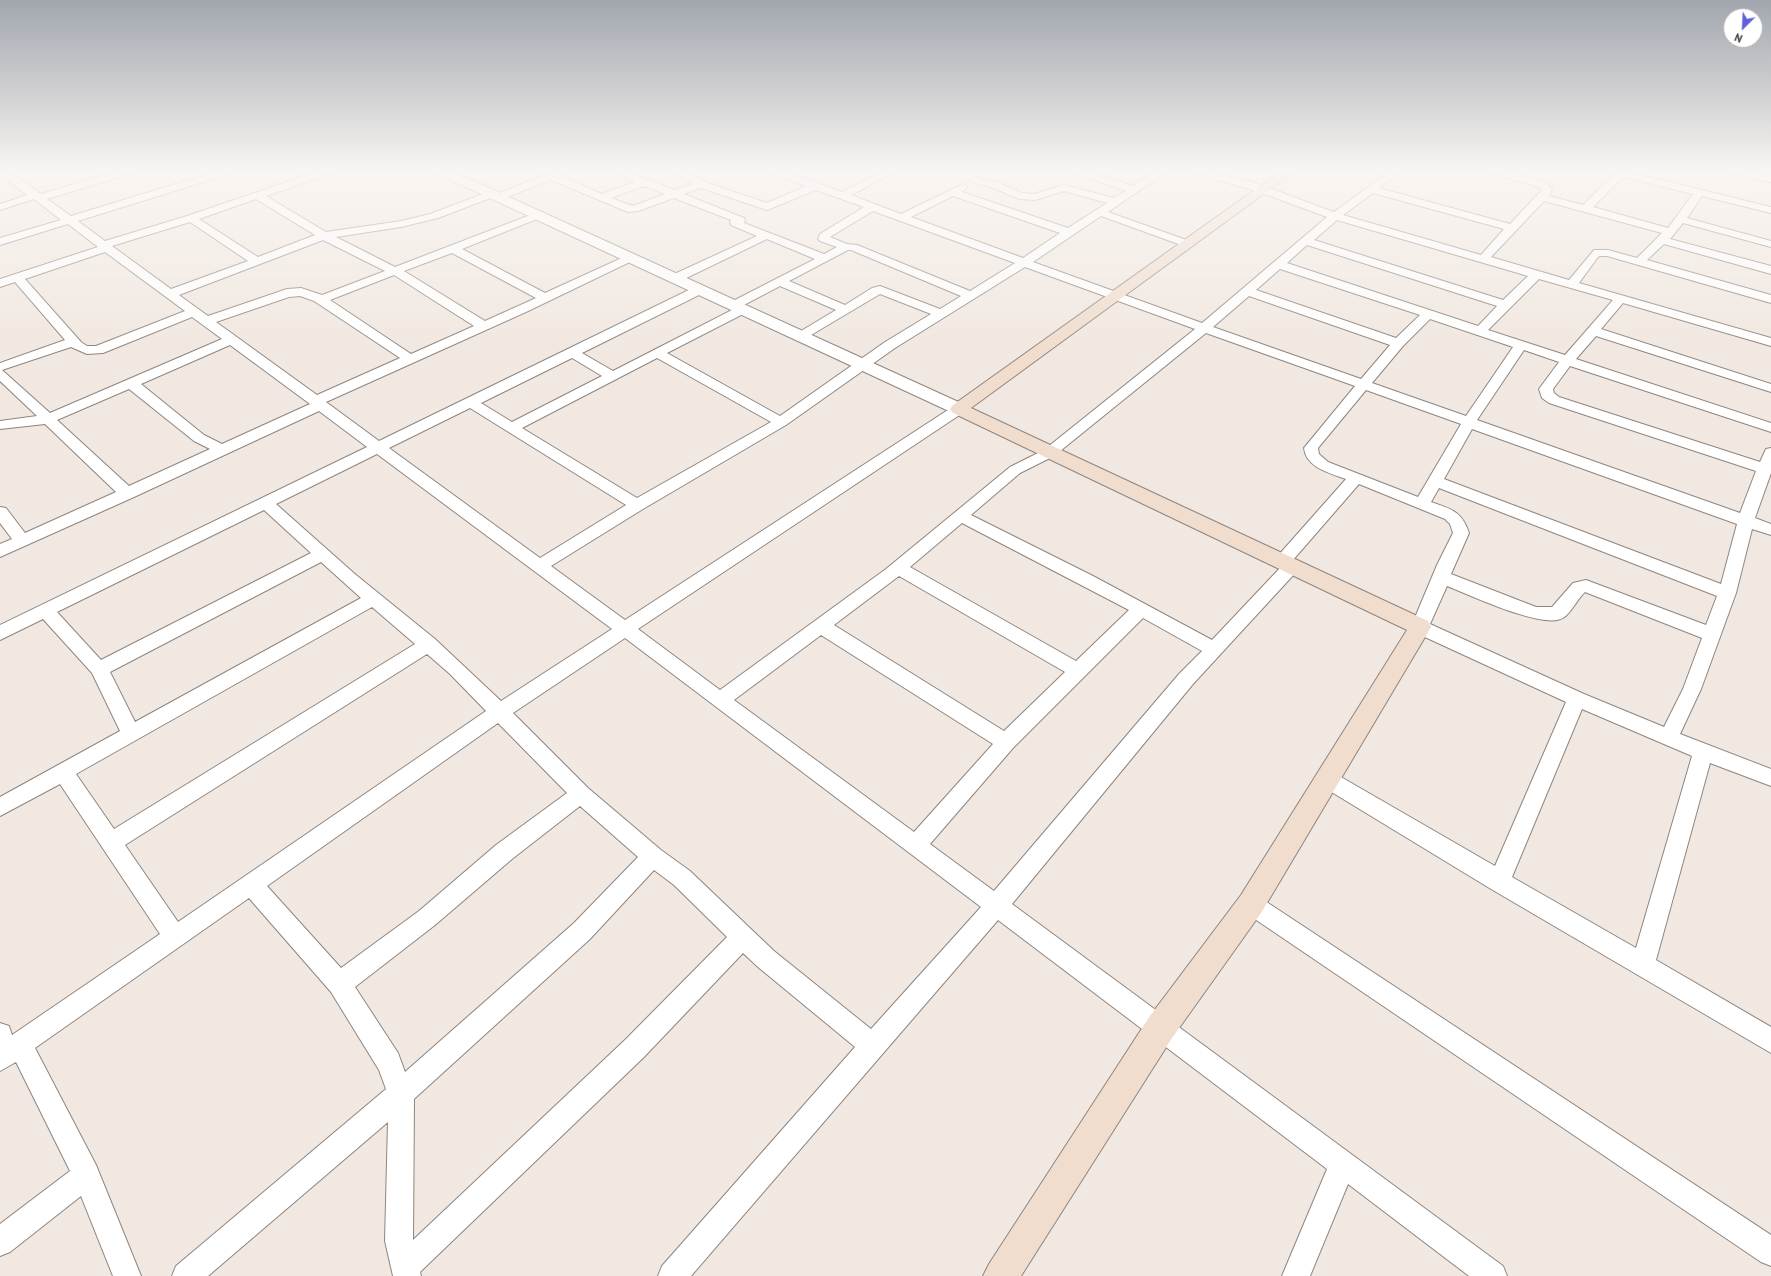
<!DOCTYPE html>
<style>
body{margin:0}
#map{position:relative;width:1771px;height:1276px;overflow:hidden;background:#f1e8e1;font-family:"PT Sans",sans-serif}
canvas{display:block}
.north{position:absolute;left:1723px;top:8px;width:40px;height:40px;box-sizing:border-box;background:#fff;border:1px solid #b2b0af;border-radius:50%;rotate:204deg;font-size:11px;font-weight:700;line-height:16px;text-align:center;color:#3e3a37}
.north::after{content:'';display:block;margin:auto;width:14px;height:18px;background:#6260d9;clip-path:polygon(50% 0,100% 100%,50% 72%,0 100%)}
</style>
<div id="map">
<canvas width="1771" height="1276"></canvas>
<div class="north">N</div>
</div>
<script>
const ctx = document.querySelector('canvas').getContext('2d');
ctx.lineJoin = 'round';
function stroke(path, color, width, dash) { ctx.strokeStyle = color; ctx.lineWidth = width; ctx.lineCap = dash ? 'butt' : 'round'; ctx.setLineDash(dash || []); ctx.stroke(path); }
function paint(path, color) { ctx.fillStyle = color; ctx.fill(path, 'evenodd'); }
const minor = new Path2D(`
 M0 171H8L41 194 118 171H134L133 173 47 199 71 216 218 171H233L232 173 78 221 105 241 187 216 319 171H334L333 173 266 196 326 232 401 221 430 214 488 192 492 191 497 194 555 171H569L560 176 602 194 635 182 611 171H625L674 190 693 184 676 173V171H686L705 182 767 203 806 186 771 173 770 171H784L842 192 884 171H897L851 195 901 214 963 184 968 187 962 192 1068 228 1107 203 1064 191 1035 200 1020 199 991 187 972 182 971 180 976 177 999 183 1022 193 1034 194 1064 185 1114 198 1126 191 1074 173 1073 171H1088L1133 186 1156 171H1168L1108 212 1192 242 1194 244 1192 246H1184L1101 216 1033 262 1202 323 1327 217 1259 192 1194 173 1193 171C1234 171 1294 198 1334 212L1390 171H1401L1379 188 1510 224 1542 190 1539 187 1490 173 1489 171C1505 171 1543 176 1552 189L1549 196 1583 205 1614 174 1607 171H1625L1771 207V213L1702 196 1687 218 1771 241V247L1683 223 1670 239 1771 266V274L1664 244 1647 260 1771 295V303L1607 256H1600L1598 257 1579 283 1771 338V346L1623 303 1601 329 1771 384V392L1596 336 1576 359 1771 423V432L1570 366 1553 389 1554 393 1559 397 1760 462 1766 449 1771 448V473L1755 518 1771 524V535L1752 529 1736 593 1701 689 1680 734 1771 769V786L1710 763 1656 960 1771 1027V1053L1491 889 1320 785 1317 779 1320 773 1327 771 1334 773 1495 866 1566 702 1414 632 1411 627 1437 565 1453 533 1450 524 1445 519 1359 484 1293 560 1298 562 1300 566 1298 570 1193 684 1012 904 1503 1266 1507 1276H1469L1348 1184 1310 1276H1282L1327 1169 998 920 691 1276H658L662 1266 855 1047 758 967 743 953 644 1057 420 1272 421 1276H393L385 1241 388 1122 208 1276H172L176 1266 386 1089 379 1070 331 992 249 898 35 1048 96 1165 141 1276H113L81 1196 10 1252 0 1256V1224L70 1171 16 1062 0 1071V1023L9 1026 12 1035 160 934 60 784 0 816V797L120 731 92 673 43 619 0 640V625L367 447 319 411 134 497 0 557V544L12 539 0 523V507L6 508 25 533 116 492 45 424 0 429V421L37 416 0 381V363L65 340 15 282 0 287V279L98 247 68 224 0 245V238L61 220 34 199 0 210V204L27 195 0 174ZM1623 177 1693 194 1668 228 1593 207ZM551 180 628 212 638 211 674 198 731 220 730 223 731 225 757 236 670 276 668 279 670 282H678L767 239 815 259 729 303 727 306 732 310 613 371 582 353 703 293 705 290 703 287H695L379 441 326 402 526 312 634 260 636 258 634 256H626L545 293 462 249 542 217 543 215 538 212 395 267 336 237 401 227 438 218 493 197 498 200 502 199ZM644 186 665 194 633 206 611 198ZM701 188 767 210 816 190 864 207 820 234 818 239 820 241 837 247 824 254 744 223 745 220 744 218 684 194ZM1373 193 1504 229 1481 255 1343 215ZM953 196 1060 233 1023 258 911 217ZM256 199 315 235 258 257 199 219ZM1544 201 1662 233 1637 258 1608 250H1594L1569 280 1491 257ZM873 211 1015 263 970 291 857 245 847 244 830 237ZM1337 220 1528 276 1503 300 1314 240ZM190 222 248 261 171 289 112 246ZM323 240 385 271 322 295 301 288 287 289 208 316 179 295ZM1307 245 1497 306 1478 326 1287 263ZM848 250H851L961 296 940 309 880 286 872 288 845 305 789 281ZM105 252 185 311 96 346H87L81 342 25 279ZM452 253 536 298 485 321 404 271ZM1025 267 1195 329 1044 450 1010 467 886 569 720 690 638 629 964 412 966 409 964 406H954L625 620 551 566 643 509 786 425 895 348ZM1280 269 1420 315 1396 338 1256 290ZM394 275 474 326 411 354 330 300ZM1539 279 1613 300 1565 355 1488 330ZM780 286 836 310 796 334 795 337 796 340 801 341 880 294 931 314 885 342 780 416 667 353 745 313 747 310 742 306ZM300 296 314 301 400 358 317 395 216 322 289 297ZM1249 296 1390 345 1361 379 1213 327ZM192 317 222 339 50 413 2 370 71 347 87 354 103 353ZM1430 319 1513 347 1466 416 1372 383 1403 346ZM1206 333 1355 386 1304 448C1306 468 1330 473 1346 479L1276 558 1274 562 1276 566 1281 567 1212 640 1093 576 971 515 1020 473 1054 456ZM230 345 310 404 222 444 204 435 141 384ZM1524 350 1559 362 1539 389 1542 398 1549 403 1756 471 1740 513 1477 420ZM572 358 602 376 512 422 481 403ZM657 358 771 422 637 498 522 428ZM129 389 194 441 210 449 129 486 57 420ZM1366 390 1461 424 1418 497 1328 462 1319 454 1318 448ZM470 408 626 505 540 558 389 448ZM1472 429 1737 524 1721 584 1444 479ZM377 454 612 629 501 701 435 639 356 575 276 504ZM1439 488 1717 596 1706 625 1586 580 1573 583 1552 607H1536L1451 574 1469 533C1462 511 1451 509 1431 502ZM264 510 311 553 101 660 57 612ZM962 523 1129 610 1076 661 910 567ZM321 562 361 598 135 722 110 672ZM899 576 1065 672 1004 731 834 625ZM1447 586C1468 594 1543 630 1563 618 1572 612 1577 599 1585 592L1702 638 1683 689 1664 727 1584 694 1430 624ZM372 607 415 644 114 829 76 774ZM1143 618 1202 651 1179 674 994 891 930 844 1013 748ZM821 635 993 744 914 832 734 700ZM625 638 981 907 871 1029 774 951 690 871 661 850 588 788 513 713ZM427 654 450 674 486 711 178 922 125 845ZM1582 709 1692 756 1636 948 1512 877ZM498 723 567 793 496 845 419 911 341 968 267 886ZM580 806 638 857 574 923 405 1072 398 1053 355 987 435 925 512 859ZM654 870 674 885 727 937 626 1039 413 1240 414 1099 590 939Z
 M453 171H467L455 177H447L446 175Z
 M1729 171H1748L1771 176V182L1730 173Z
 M1251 894 1259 897 1771 1235V1266L1761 1262 1243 911 1240 904 1243 897Z`);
const tertiary = new Path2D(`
 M436 171H452L965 405 968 409 965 413 959 414 953 413 438 174Z`);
const secondary = new Path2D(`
 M1281 171H1295L971 408 1428 621 1431 627 1261 913 1172 1038 1021 1276H983L989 1264 1150 1016 1241 895 1407 630 953 413 950 409 953 405Z`);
stroke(minor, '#8e857f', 2);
stroke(tertiary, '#8e857f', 2);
stroke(secondary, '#8e857f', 2);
paint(minor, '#fff');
paint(tertiary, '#fff');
paint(secondary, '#f0ddce');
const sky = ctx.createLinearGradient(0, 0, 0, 350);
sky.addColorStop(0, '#a1a6ae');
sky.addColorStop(0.49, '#f9f5f2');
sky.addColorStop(1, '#f9f5f200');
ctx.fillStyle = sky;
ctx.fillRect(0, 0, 1771, 350);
</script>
